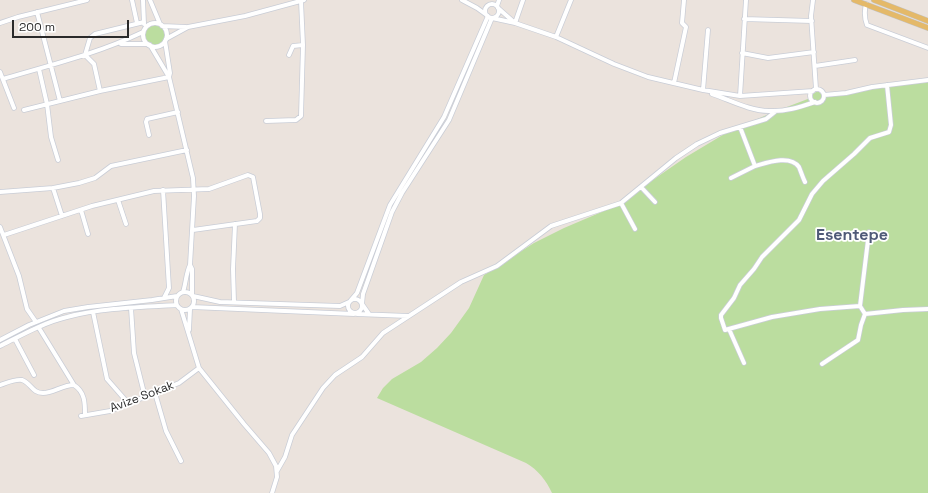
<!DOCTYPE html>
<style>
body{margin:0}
#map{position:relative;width:928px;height:493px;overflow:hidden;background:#ebe3dd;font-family:"Space Grotesk",sans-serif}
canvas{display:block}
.scale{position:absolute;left:12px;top:20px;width:117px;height:18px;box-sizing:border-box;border:2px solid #2a2a2a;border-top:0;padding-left:5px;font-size:12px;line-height:14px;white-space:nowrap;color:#2a2a2a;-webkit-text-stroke:3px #fff;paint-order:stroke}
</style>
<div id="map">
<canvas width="928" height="493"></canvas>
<div class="scale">200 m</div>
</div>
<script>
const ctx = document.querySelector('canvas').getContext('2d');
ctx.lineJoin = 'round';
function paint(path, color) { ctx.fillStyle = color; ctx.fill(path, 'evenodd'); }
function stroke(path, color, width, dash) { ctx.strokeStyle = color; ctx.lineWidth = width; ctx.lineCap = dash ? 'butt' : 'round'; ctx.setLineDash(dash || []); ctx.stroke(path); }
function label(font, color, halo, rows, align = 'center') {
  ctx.font = font + ' "Space Grotesk",sans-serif'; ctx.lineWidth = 3.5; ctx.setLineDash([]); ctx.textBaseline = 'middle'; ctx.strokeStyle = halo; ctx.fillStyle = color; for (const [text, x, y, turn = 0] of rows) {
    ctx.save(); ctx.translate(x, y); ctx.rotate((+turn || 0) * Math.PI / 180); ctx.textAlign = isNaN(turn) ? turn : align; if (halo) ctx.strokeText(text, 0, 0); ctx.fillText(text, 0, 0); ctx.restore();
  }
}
const green = new Path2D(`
 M145 35a10 10 0 1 1 20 0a10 10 0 1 1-20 0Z
 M928 81V493H552C546 480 538 470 526 463L377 398 383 388 392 379 421 362 437 348 451 333 469 308 484 275 534 243 564 228 604 211 637 191 686 157 726 133 771 113 813 97V94L816 92H819L822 95Z`);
const minor = new Path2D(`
 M132 0 137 23
 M143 0 144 24
 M150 0 160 24
 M813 0 811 16 816 89
 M866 4C864 12 864 17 867 25L928 48
 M485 11a7 7 0 1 1 14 0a7 7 0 1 1-14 0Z
 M497 6 499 0
 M498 8 515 23 523 0
 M37 12 60 101
 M744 19 812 21
 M0 23 18 17 87 0
 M143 35a12 12 0 1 1 24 0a12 12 0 1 1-24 0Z
 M162 26 186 27
 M556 37 571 0
 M166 39 188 27 245 16 304 0
 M165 41 170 73 169 77 193 178 194 196 190 265 192 269V294
 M121 44H148
 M150 45 169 77
 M742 53 768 58 814 52
 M289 55 293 46 303 45
 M815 66 855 60
 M39 69 47 104 51 137 58 160
 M0 72 14 108
 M3 79C51 65 99 53 143 32
 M674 83 686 27 682 23 684 0
 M887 85 891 125 889 132 870 138 854 154 823 181 812 194 799 220 762 257 754 269 740 285 734 298 721 315V318L725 330 772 317 820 309 860 306 865 314 903 310 928 309
 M810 96a7 7 0 1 1 14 0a7 7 0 1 1-14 0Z
 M703 90 708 30
 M100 91 94 64 85 55 90 38 95 34 144 22
 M712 94C730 100 750 111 769 111 785 112 800 107 815 102
 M824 95 846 93 872 87 928 80
 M740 96 746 0
 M24 110 100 91 169 77
 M266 121 296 120 301 116 303 45 301 1
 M149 135 146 122 147 119 178 112
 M755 166C766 163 790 154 799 167 801 172 803 178 805 182
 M731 178 755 166 740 127
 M641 187 655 202
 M53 188 62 216
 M163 190 169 288 164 298
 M0 192 53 188 79 183 95 178 111 166 187 150
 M118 200 126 224
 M621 203 635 229
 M81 210 88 234
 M0 227 19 276 27 309 36 322
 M4 235 92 206 154 191 209 189 248 175 253 177 260 214V218L257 221 193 230
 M176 301a9 9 0 1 1 18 0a9 9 0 1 1-18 0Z
 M183 292C186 283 186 273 190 265
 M193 296 220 302 340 306 349 302
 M348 306a7 7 0 1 1 14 0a7 7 0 1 1-14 0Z
 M351 300 357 293 390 205 444 117 488 16 477 8 462 0
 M234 302 233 269 235 224
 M860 306 869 232
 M192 307 354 314
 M131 308 134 353 145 397
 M181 309 199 368 244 424 269 453 276 466 277 477 272 493
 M93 312 107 379 128 403
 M357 314 408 316
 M369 314 362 304 363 294 392 212 402 193 449 120 492 18 515 23 556 37 614 64 648 77 703 90 740 96 813 91
 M39 328 74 385C85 392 85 403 85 415
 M729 329 744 363
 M189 330 190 309
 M15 339 34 375
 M0 340 29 325 64 311 88 307 152 300 177 296
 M0 346C20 336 45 322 67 317 101 308 142 307 177 305
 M822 364 858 340 861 325 865 314
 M0 385C6 383 15 379 22 380 31 383 32 393 43 393 54 393 62 385 74 385
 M155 393 166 431 181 461
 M81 416 110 411 179 383 199 368
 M277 471 285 457 292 435 323 388 335 375 362 357 383 333 461 282 497 266 551 226 621 203 676 158 697 144 720 133 766 119 776 111`);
const major = new Path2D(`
 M854 0 928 28
 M874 0 928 21`);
const streetNames = [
 ["Avize Sokak",142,397,-21]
];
const districtNames = [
 ["Esentepe",852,236]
];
paint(green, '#bbdd9f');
stroke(minor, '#c9cdd6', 5.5);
stroke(major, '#c3c3c3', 6);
stroke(minor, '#fff', 4);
stroke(major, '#e4b969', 5);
label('12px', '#2a2a2a', '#fff', streetNames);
label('bold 16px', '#4f5a77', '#fff', districtNames);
</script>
